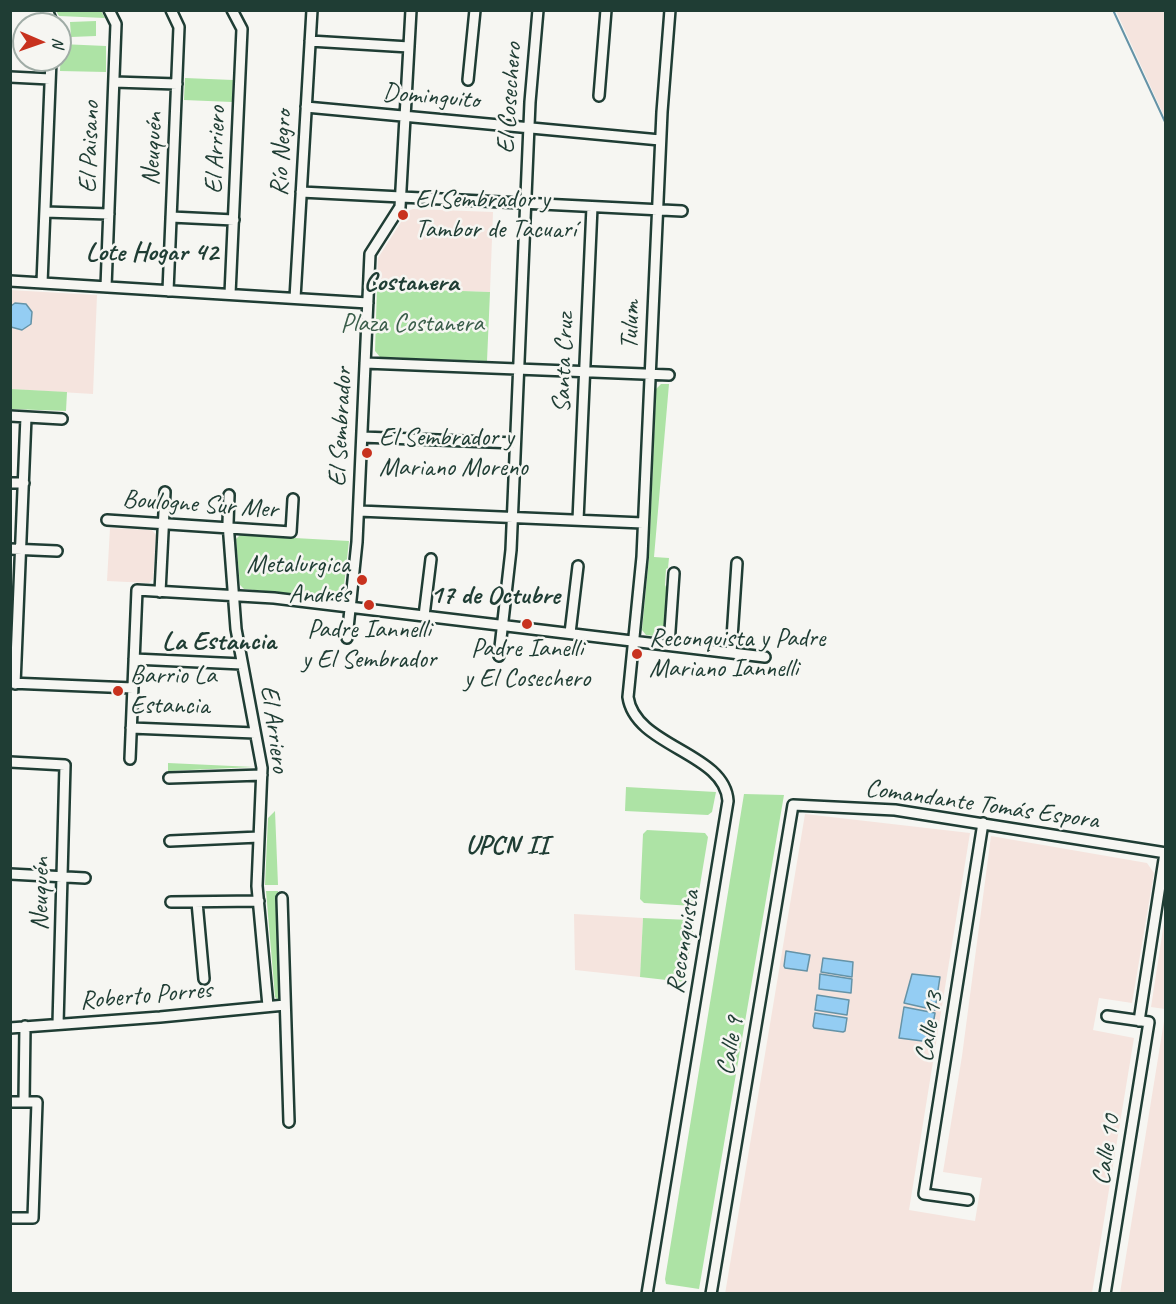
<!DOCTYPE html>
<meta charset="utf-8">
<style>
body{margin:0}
#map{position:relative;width:1176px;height:1304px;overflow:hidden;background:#f6f6f2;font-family:Caveat,sans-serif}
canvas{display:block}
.frame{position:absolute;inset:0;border:12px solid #1f3d34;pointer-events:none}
.north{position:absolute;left:12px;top:12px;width:60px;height:60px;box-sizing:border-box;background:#f6f6f2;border:2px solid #a0aca6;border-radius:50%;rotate:92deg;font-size:16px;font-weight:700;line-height:24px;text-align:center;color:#1f3d34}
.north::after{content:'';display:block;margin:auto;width:21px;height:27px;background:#c8321e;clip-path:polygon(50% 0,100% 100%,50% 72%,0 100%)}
</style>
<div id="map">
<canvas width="1176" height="1304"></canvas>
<div class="frame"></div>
<div class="north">N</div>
</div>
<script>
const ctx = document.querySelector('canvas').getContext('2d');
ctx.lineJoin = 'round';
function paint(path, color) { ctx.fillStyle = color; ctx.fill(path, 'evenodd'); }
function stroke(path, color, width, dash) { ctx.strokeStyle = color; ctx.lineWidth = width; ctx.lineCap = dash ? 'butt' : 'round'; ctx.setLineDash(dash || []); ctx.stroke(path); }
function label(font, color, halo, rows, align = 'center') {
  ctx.font = font + ' Caveat,sans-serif'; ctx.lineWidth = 5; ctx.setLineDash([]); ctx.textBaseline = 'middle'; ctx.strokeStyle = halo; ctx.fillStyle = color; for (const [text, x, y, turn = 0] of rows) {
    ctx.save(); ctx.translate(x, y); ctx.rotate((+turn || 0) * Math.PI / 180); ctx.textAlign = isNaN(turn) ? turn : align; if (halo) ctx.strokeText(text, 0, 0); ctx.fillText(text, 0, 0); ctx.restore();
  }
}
const built = new Path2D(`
 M1116 11H1165V118Z
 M413 209 493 212 490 292 377 288 378 258 408 211Z
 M10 290 97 295 93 394 11 389Z
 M110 528 152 530 156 535 153 579 149 583 107 581Z
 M805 814 970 833 909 1210 975 1221 982 1178 943 1172 962 1056 991 836 1147 863 1154 873 1132 1003 1099 998 1093 1030 1134 1038 1092 1293 725 1294Z
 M574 914 643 918 640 977 575 970Z
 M1165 916 1166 1009H1165L1151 1007Z
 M1165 1015V1293H1120Z`);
const green = new Path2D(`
 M56 11H101L105 18 59 16Z
 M96 21V36L71 37 70 22Z
 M61 44 106 46V72L60 71Z
 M185 78 233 80 232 102 184 100Z
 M377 288 490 292 487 361 380 357 375 351Z
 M661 384H669L654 557 669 558 668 568 666 569 665 585 667 589 664 634 661 637 646 635 642 630 649 557 656 389Z
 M11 389 67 392 66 411 11 409Z
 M240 535 349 541 343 594 338 598 244 589 240 585 236 539Z
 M168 763 254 767 168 771Z
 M626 787 716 792 712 812 708 815 625 811Z
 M744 794 784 795 699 1289 666 1284 665 1279Z
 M275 811 278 885H265L268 818Z
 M647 830 705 833 708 837 697 903 693 906 644 903 640 899 643 834Z
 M266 891H278L282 995 279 1001 275 997Z
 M643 918 690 920 694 924 684 982 640 977Z`);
const water = new Path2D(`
 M15 303 26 304 32 312 31 324 22 330 11 327V306Z
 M786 951 810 955 807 971 785 968 784 966Z
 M823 958 853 962 852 977 821 972Z
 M820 974 852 979 851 993 819 989Z
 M912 974 940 977 935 1010 904 1003Z
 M817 995 849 1000 847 1015 815 1010Z
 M904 1007 935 1013 930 1042 899 1038Z
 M815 1013 847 1018 845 1031 843 1032 814 1028 813 1026Z`);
const stream = new Path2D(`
 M1113 10 1166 124`);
const minor = new Path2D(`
 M47 10 53 24
 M310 41 409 47
 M10 77 50 79
 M468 80 475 10
 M114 82 177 84
 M599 96 606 10
 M306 107 660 140
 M301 192 682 211
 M45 212 109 214
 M171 217 234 220
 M10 281 368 303
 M42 283 51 60
 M106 287 116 24 109 10
 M168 291 179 27 171 10
 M230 294 242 29 232 10
 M295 298 312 10
 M365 363 669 375
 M10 416 62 419
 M362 437 515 443
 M10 483H24
 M229 495 228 523 236 629 262 768 257 886 268 1006
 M359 511 643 523
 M107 520 291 532 293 499
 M578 520 592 207
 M10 549 57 551
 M160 592 165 492
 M424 616 431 559
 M570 633 578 566
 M347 638 357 542 370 254 400 207 411 10
 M669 645 674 573
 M731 653 737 563
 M499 656 511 550 530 102 538 10
 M134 659 242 664
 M10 683 133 688
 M15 684 26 417
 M131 728 255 733
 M130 759 137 590 274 598 765 657
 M10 762 65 765 58 1024
 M169 778 262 775
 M170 841 259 837
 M10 874 85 878
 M282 898 289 1122
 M171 902 259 901
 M197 902 204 979
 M1139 1021 1165 853
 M10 1028 160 1017 285 1005
 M10 1102H37L33 1218H10
 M24 1102 25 1026
 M968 1200 924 1194 983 823
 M647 1294 728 801C725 752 635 747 628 697L642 557 662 112 670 10
 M711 1294 793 805 895 810 1166 853
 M1105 1294 1149 1022 1107 1016`);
const markers = [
 [403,215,6,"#c8321e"],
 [367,453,6,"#c8321e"],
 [362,580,6,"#c8321e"],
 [369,605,6,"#c8321e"],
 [527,624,6,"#c8321e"],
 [637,654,6,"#c8321e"],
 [118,691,6,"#c8321e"]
];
const streetNames = [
 ["Dominguito",431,97,5],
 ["El Cosechero",510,98,-86],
 ["El Paisano",90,147,-88],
 ["Neuquén",153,149,-87],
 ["El Arriero",216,150,-88],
 ["Río Negro",282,153,-87],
 ["Tulum",631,325,-87],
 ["Santa Cruz",564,363,-88],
 ["El Sembrador",341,427,-87],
 ["Boulogne Sur Mer",200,505,4],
 ["El Arriero",274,729,82],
 ["Comandante Tomás Espora",982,805,8],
 ["Neuquén",41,894,-89],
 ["Reconquista",684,942,-81],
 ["Roberto Porres",146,996,-5],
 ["Calle 13",930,1027,-81],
 ["Calle 9",731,1046,-80],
 ["Calle 10",1107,1150,-81]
];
const poiNames = [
 ["El Sembrador y",415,200],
 ["Tambor de Tacuarí",415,230],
 ["El Sembrador y",379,438],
 ["Mariano Moreno",379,468],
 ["Metalurgica",350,565,"right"],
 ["Andrés",350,595,"right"],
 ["Padre Iannelli",369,630,"center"],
 ["y El Sembrador",369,660,"center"],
 ["Reconquista y Padre",649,639],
 ["Mariano Iannelli",649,669],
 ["Padre Ianelli",527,649,"center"],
 ["y El Cosechero",527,679,"center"],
 ["Barrio La",130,676],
 ["Estancia",130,706]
];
const parkNames = [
 ["Plaza Costanera",412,324]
];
const neighbourhoodNames = [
 ["Lote Hogar 42",152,253],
 ["Costanera",411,283],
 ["17 de Octubre",495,596],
 ["La Estancia",219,642],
 ["UPCN II",507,846]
];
paint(built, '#f5e4de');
paint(green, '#ade3a5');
paint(water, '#94cdf3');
stroke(water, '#6593a7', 1.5);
stroke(stream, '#6593a7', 2);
stroke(minor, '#1f3d34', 14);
stroke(minor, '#f6f6f2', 9);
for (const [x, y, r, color] of markers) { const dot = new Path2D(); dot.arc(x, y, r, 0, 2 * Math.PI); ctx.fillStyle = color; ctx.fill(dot); stroke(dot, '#f6f6f2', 2); }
label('26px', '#1f3d34', '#f6f6f2', streetNames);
label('26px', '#1f3d34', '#f6f6f2', poiNames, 'left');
label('26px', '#3b5e4b', '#f6f6f2', parkNames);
label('bold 27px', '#1f3d34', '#f6f6f2', neighbourhoodNames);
</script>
